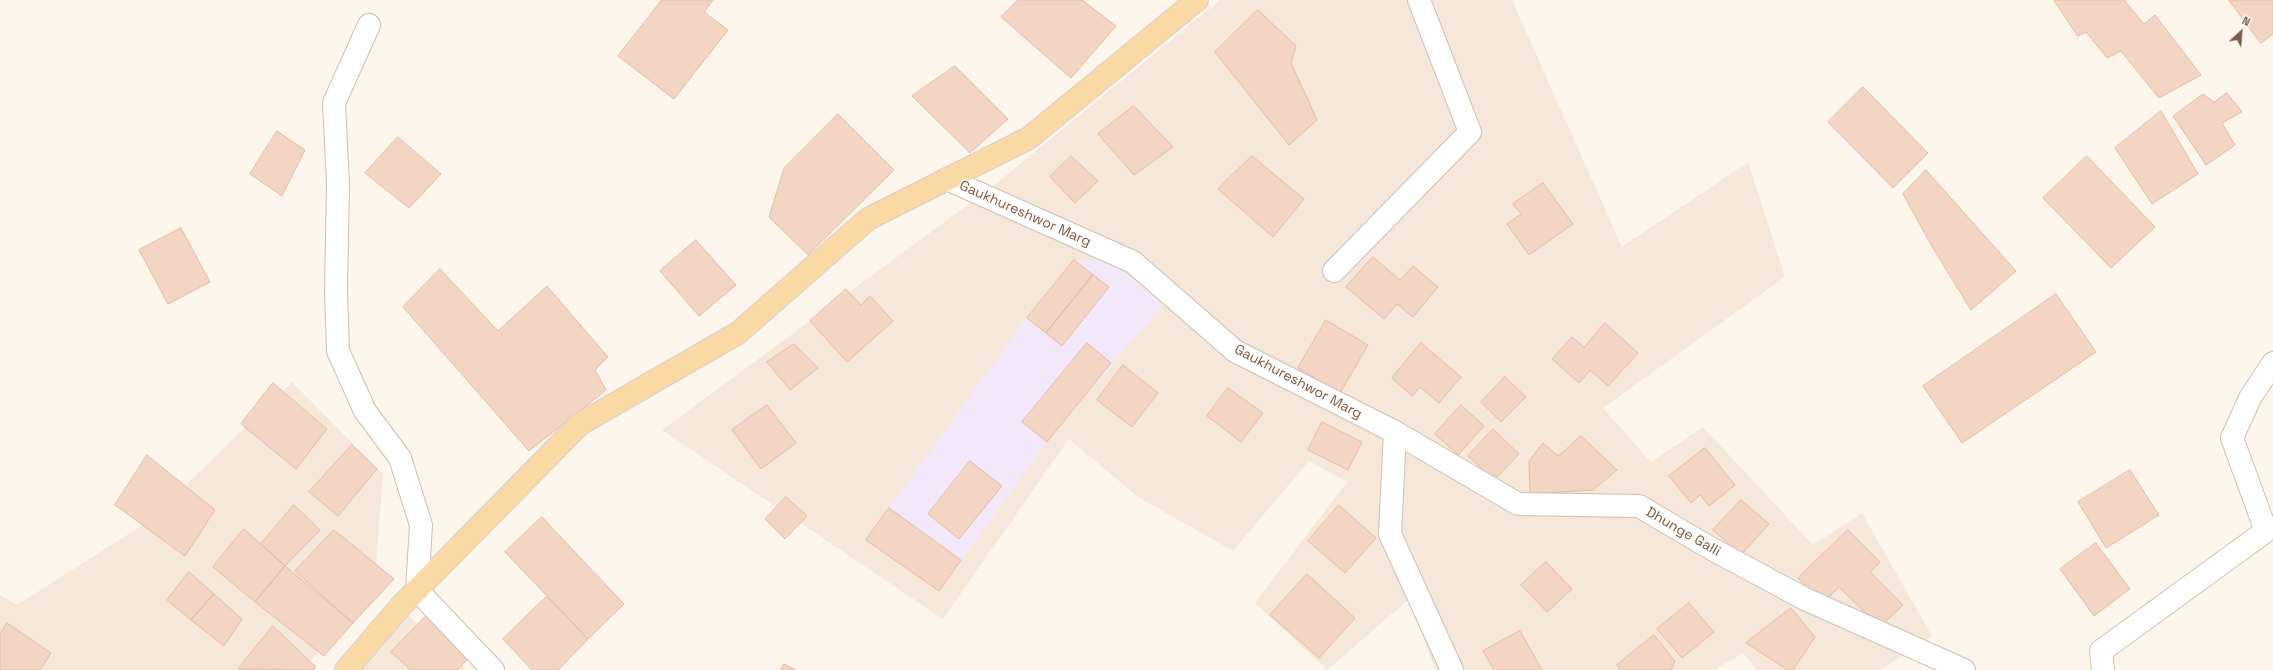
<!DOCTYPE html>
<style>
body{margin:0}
#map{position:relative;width:2273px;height:670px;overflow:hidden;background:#fdf6ec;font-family:"Space Grotesk",sans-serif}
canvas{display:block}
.north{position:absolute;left:2221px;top:12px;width:40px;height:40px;-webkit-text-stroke:3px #fffaf3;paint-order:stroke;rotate:26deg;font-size:11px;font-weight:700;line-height:16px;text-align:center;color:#7a5c4d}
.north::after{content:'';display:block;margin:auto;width:14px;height:18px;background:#7a5c4d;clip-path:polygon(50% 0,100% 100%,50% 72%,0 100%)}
</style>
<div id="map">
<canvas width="2273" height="670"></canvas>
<div class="north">N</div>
</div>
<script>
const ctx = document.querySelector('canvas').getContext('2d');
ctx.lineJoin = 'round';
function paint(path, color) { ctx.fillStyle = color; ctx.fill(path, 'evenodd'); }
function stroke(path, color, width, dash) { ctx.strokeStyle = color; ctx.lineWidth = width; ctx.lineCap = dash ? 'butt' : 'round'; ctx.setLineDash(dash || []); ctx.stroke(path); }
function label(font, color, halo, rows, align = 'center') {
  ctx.font = font + ' "Space Grotesk",sans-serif'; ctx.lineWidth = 3.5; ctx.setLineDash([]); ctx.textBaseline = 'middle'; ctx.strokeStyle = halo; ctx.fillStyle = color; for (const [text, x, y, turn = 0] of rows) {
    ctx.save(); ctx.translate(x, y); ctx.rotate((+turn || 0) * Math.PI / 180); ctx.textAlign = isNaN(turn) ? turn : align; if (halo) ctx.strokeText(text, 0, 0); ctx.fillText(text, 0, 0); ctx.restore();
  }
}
const residential = new Path2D(`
 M1220 0H1512L1622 247 1748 162 1785 277 1603 408 1651 462 1703 427 1813 545 1862 513 1932 636 1880 670H1757L1743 653 1714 670H1436L1408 600 1327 670 1255 603 1347 482 1309 461 1233 551 1138 497 1069 439 943 619 662 430 992 187Z
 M292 382 383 474 374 590 303 670H0V595L17 605 149 521Z
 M400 607 466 670H350Z`);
const education = new Path2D(`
 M1074 260H1107L1163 304 1047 442 939 591 866 540 1027 318Z`);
const building = new Path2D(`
 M662 0H713L704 12 728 30 674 99 618 56Z
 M1018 0H1082L1116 26 1071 78 1001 17Z
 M2054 0H2124L2144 24 2155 15 2201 75 2159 98 2121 51 2107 58 2086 32 2078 36Z
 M2229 0H2273V34L2261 43Z
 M1258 10 1296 46 1291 63 1317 120 1289 145 1215 52Z
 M955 66 1008 119 970 153 912 96Z
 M1863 87 1928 153 1893 188 1828 122Z
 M2227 93 2242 112 2222 123 2235 145 2206 165 2173 116 2203 94 2214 102Z
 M1134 106 1173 147 1134 175 1098 134Z
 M2161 111 2198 174 2152 204 2115 148Z
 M838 114 894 170 808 255 769 217 784 168Z
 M277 131 305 150 282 196 250 174Z
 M398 137 441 174 409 208 365 173Z
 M1071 156 1098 181 1075 203 1050 177Z
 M1252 156 1304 199 1273 237 1218 189Z
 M2087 156 2155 227 2111 268 2043 198Z
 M1926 170 2016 271 1971 310 1930 243 1903 194Z
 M1543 183 1573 224 1529 255 1507 224 1521 214 1513 204Z
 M181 228 210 282 168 304 139 250Z
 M696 240 736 285 699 316 660 271Z
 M1373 257 1400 280 1413 266 1438 287 1413 317 1397 304 1384 319 1346 287Z
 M1074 260 1093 275 1046 333 1027 318Z
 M440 269 498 331 547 286 608 357 595 370 606 390 529 451 403 307Z
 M1093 275 1109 287 1062 346 1046 333Z
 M846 289 861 305 870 296 893 321 847 362 810 321Z
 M2056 294 2096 352 1962 443 1923 386Z
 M1326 320 1368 345 1340 393 1298 368Z
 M1605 323 1638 353 1608 386 1590 370 1579 383 1552 359 1572 337 1584 347Z
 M1087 343 1111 363 1047 442 1022 422Z
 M1421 343 1461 377 1439 403 1420 387 1412 396 1392 378Z
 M794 344 818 368 790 390 767 362Z
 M1123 365 1158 393 1132 427 1097 400Z
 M1505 377 1526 397 1501 422 1481 402Z
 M273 383 327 429 296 469 241 424Z
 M1228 388 1263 413 1241 442 1207 416Z
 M767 405 796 443 761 469 732 430Z
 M1461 405 1484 426 1458 455 1435 434Z
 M1322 422 1362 442 1348 470 1308 450Z
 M1493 429 1519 454 1494 480 1468 456Z
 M1581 436 1617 470 1593 490 1530 494 1529 461 1543 443 1558 456Z
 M352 445 377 469 338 516 309 492Z
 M1705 448 1735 485 1709 506 1700 495 1691 503 1669 476Z
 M147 455 215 510 185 556 115 505Z
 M970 461 1002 486 959 539 928 514Z
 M2130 470 2159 515 2106 548 2078 502Z
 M786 497 807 516 785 539 765 519Z
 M1741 500 1769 524 1741 555 1713 530Z
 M294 505 320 530 285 566 261 544Z
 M1339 505 1376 538 1345 573 1308 541Z
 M889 508 961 560 939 591 866 540Z
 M542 517 624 604 588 639 505 552Z
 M244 529 285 566 255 602 213 567Z
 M334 530 394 579 353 623 295 571Z
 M1848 530 1880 562 1870 572 1903 605 1880 627 1839 587 1823 603 1798 578Z
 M2096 543 2130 589 2094 616 2060 569Z
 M1546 562 1572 589 1547 612 1521 585Z
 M285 566 353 623 324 656 255 602Z
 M189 572 214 594 191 620 167 600Z
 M1307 574 1355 618 1319 658 1270 615Z
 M214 594 242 619 224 646 191 620Z
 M547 596 588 639 558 670H532L503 639Z
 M1689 603 1714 632 1682 658 1657 629Z
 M1791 608 1815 637 1793 670H1788L1746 643Z
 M427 615 468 659 457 670H411L391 652Z
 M7 623 51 653 40 670H0V634Z
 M273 626 316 667 313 670 238 669Z
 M1520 631 1542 670H1494L1483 651Z
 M1654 635 1675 661 1671 670H1621L1617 665Z
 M784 664 796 670H781Z`);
const minor = new Path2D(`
 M369 25 334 103 338 184 336 290 338 351 365 411 400 458 421 525 417 590 493 670
 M947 179 1133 262 1235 351 1395 432 1390 534 1452 670
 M1334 271 1470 132 1419 0
 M1395 432 1518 504 1639 506 1712 549 1805 599 1964 670
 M2103 670 2101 651 2266 531 2232 438 2250 398 2273 363`);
const major = new Path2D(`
 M346 670 400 607 580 424 738 333 868 219 1029 138 1197 0`);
const streetNames = [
 ["Gaukhureshwor Marg",1025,214,24],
 ["Gaukhureshwor Marg",1298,382,28],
 ["Dhunge Galli",1683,532,30]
];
paint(residential, '#f5e8da');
paint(education, '#f3e8fa');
paint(building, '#f3d5c3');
stroke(building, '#e6bba3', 1);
stroke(minor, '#d1beb0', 24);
stroke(major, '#dad1cd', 24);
stroke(minor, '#fff', 22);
stroke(major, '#fbd9a5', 22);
label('14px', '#7a5c4d', '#fffaf3', streetNames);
</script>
